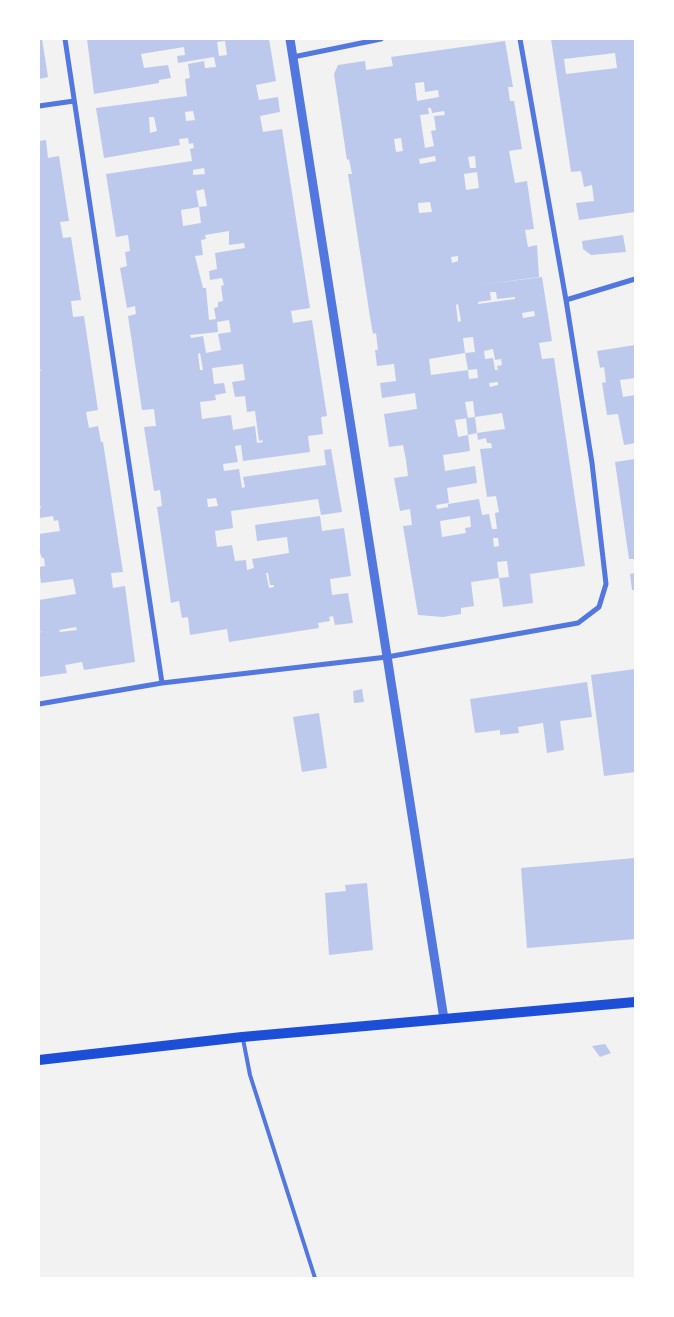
<!DOCTYPE html>
<style>
body{margin:0}
#map{position:relative;width:674px;height:1317px;overflow:hidden;background:#f2f2f2;font-family:"Fira Sans Condensed",sans-serif}
canvas{display:block}
.frame{position:absolute;inset:0;border:40px solid #fff;pointer-events:none}
</style>
<div id="map">
<canvas width="674" height="1317"></canvas>
<div class="frame"></div>
</div>
<script>
const ctx = document.querySelector('canvas').getContext('2d');
ctx.lineJoin = 'round';
function paint(path, color) { ctx.fillStyle = color; ctx.fill(path, 'evenodd'); }
function stroke(path, color, width, dash) { ctx.strokeStyle = color; ctx.lineWidth = width; ctx.lineCap = dash ? 'butt' : 'round'; ctx.setLineDash(dash || []); ctx.stroke(path); }
const building = new Path2D(`
 M39 39H42L48 77 39 79Z
 M87 39H269L276 81 256 85 259 100 278 97 280 112 260 116 263 132 282 129 310 308 291 311 293 323 312 320 327 416 321 417 323 434 308 436 310 452 243 461 241 445 235 446 238 462 223 464 224 471 239 469 242 488 245 487 243 477 326 465 324 450 331 449 342 512 321 515 318 499 231 511 233 528 215 531 217 547 232 545 235 561 246 560 247 570 254 568 252 559 289 553 287 537 257 541 255 525 320 516 322 531 344 528 351 576 330 579 332 595 348 593 353 623 335 625 333 616 329 617 330 621 318 623 319 628 229 642 227 629 190 635 188 617 182 618 179 601 171 603 157 507 162 506 160 490 154 491 144 427 156 426 154 409 142 410 128 316 136 314 135 306 127 308 120 268 127 266 125 252 130 251 128 235 116 237 106 174 192 161 190 149 194 148 193 143 189 144 188 138 179 139 180 145 104 158 96 108 187 96 185 79 190 78 188 64 204 61 205 68 216 67 214 57 178 63 177 56 185 55 184 47 141 54 144 68 168 65 171 78 159 80V83L94 94ZM225 41 227 55 219 56 217 42ZM193 111 195 120 186 121 185 112ZM149 117H154L157 131 150 133ZM204 168 205 174 193 175V170ZM204 189 207 206 199 207 196 191ZM199 207 201 223 183 226 181 210ZM229 231V245L244 243 245 248 215 253 217 269 209 271 210 280 222 278 224 285 221 286 223 301 218 302V307L214 308 216 319 209 320 206 288H203L195 256 203 255 201 240 206 239 205 235ZM229 320 231 332 218 334 221 350 206 353 203 336 191 338 190 335 218 332 217 322ZM200 353 203 370H200L198 354ZM243 364 245 380 232 382 235 397 245 396 247 412 255 411 259 441 262 440 263 442 257 443 255 426 233 430 231 415 202 419 200 402 216 400 215 395 226 393 224 383 214 384 212 368ZM216 498 218 506 208 507 207 499ZM266 573H268L270 585H274V587L269 588Z
 M551 39H635V212L579 220 576 203 594 201 592 185 584 187 581 171 571 172ZM615 53 617 68 566 74 564 59Z
 M505 41 513 87H508L510 101H514L522 149 509 151 515 183 527 181 534 229 525 230 528 247 537 245 539 277 479 285 542 277 552 341 539 343 542 359 554 358 585 566 530 574 533 603 503 607 499 578 509 577 507 561 497 562 499 578 471 582 474 606 461 608V614L443 617 418 615 403 526 412 525 410 509 400 511 394 478 408 476 406 460 403 445 389 447 384 414 417 409 415 393 382 398 380 383 396 381 394 364 377 366 375 350H378L376 333 373 334 370 317 348 174H352L349 159 347 160 334 74 338 65 365 61 366 70 393 66 391 57ZM424 82 425 92 438 90 439 97 417 101 415 83ZM428 108H431L432 113 444 111 445 115 434 116 436 130 431 131 434 146 425 148 420 115 429 114ZM401 138 403 151 396 152 394 139ZM435 156 436 161 420 164 419 159ZM475 156 476 168H470L468 157ZM477 172 479 188 466 190 464 174ZM430 202 432 212 419 213 418 203ZM458 256V261L452 263 451 257ZM490 292H496L497 299 515 297V299L478 304V302L491 300ZM458 304 461 321 458 322 456 305ZM534 311 535 316 523 318 522 313ZM473 337 475 352 465 353 468 370 477 369 478 378 469 379 468 370 431 375 429 359 465 353 463 338ZM493 349 495 360 501 359 502 365 497 366 498 370H495L493 358 485 359 484 351ZM498 382V385L490 387 489 383ZM473 401 475 417 502 413 505 429 477 433 478 440 486 438 487 443H491L492 448 480 449 487 497 496 496 499 512 495 513 497 529H492L489 514 482 515 479 499 448 504V507L437 509 436 505 449 503 447 488 477 483 475 466 445 471 443 455 470 451 468 435 458 437 455 420 468 418 465 402ZM470 516 471 527 465 528 466 533 442 537 440 521ZM493 538H498L499 546 494 547Z
 M46 140 48 158 59 156 69 221 60 222 63 238 71 237 81 300 71 301 73 317 84 316 98 410 86 412 89 428 98 426 101 442H103L123 572 111 573 113 588 125 586 135 662 84 670 82 662 65 665 67 673 39 677V633L41 632 39 630V600L76 594 73 579 41 583 39 567 45 566 44 558H42L39 550V534L60 531 58 520 54 521 53 516 39 518V509L41 508 39 502V371H42L39 369V141ZM76 627 77 630 60 632 59 630Z
 M623 235 626 252 591 255 583 249 582 241Z
 M635 345V378L620 380 623 397 635 395V443L624 445 618 414 607 415 602 383 606 382 604 367 600 368 597 351Z
 M475 417 477 433 468 435 466 418Z
 M635 459V559H629L615 462Z
 M635 573V590H632L630 574Z
 M635 669V772L604 776 591 675Z
 M587 682 592 717 560 721 564 750 547 753 543 723 518 727 519 733 500 735V730L475 733 470 699Z
 M362 689 364 702 354 703 353 691Z
 M319 713 327 768 302 772 293 717Z
 M635 858V939L527 948 521 868Z
 M367 883 373 950 329 955 325 893 346 891 345 885Z
 M605 1044 611 1053 600 1057 592 1046Z`);
const service = new Path2D(`
 M243 1039 250 1075 315 1278`);
const minor = new Path2D(`
 M65 39 162 683
 M293 57 381 39
 M39 106 74 101
 M566 300 635 279
 M39 704 162 683 387 657 578 623 599 607 606 584 592 463 566 300 520 39`);
const tertiary = new Path2D(`
 M290 39 444 1019`);
const secondary = new Path2D(`
 M39 1060 242 1037 635 1002`);
paint(building, '#bdc9ec');
stroke(service, '#5277de', 4);
stroke(minor, '#5277de', 5);
stroke(tertiary, '#5277de', 9);
stroke(secondary, '#1d4ed8', 10);
</script>
